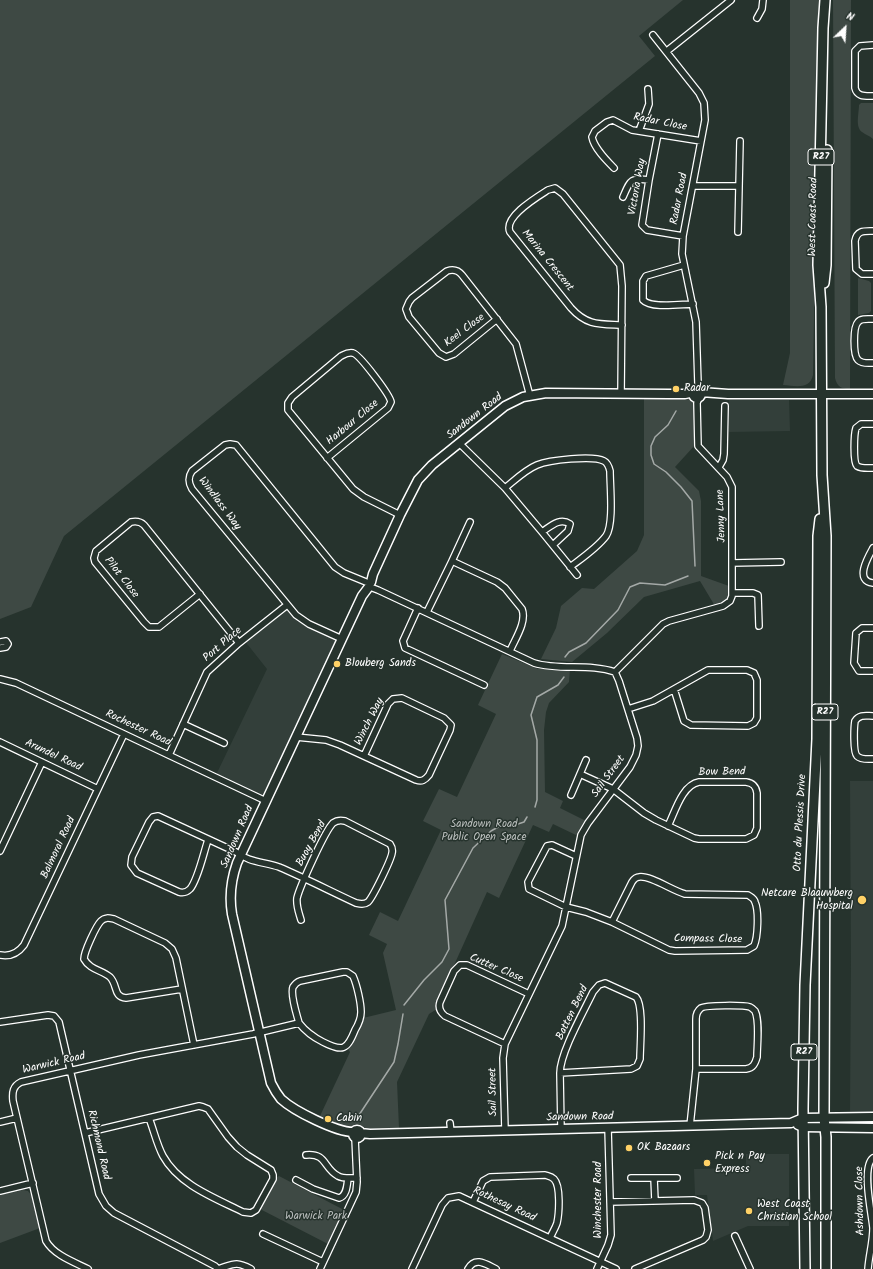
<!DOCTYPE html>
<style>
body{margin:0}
#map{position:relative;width:873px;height:1269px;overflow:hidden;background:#26332d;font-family:Kalam,sans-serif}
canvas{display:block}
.north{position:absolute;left:825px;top:8px;width:40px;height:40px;-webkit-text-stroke:3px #26332d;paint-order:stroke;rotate:25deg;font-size:11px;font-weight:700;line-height:16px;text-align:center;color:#fff}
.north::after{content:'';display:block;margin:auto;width:14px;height:18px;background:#fff;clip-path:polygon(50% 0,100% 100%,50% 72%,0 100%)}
</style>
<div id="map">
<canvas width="873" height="1269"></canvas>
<div class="north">N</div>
</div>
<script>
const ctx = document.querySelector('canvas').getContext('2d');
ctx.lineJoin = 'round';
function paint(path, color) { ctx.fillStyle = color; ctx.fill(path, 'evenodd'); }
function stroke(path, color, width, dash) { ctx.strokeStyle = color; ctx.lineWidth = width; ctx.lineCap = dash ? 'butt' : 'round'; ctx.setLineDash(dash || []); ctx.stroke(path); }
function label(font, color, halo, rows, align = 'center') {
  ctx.font = font + ' Kalam,sans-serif'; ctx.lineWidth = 3; ctx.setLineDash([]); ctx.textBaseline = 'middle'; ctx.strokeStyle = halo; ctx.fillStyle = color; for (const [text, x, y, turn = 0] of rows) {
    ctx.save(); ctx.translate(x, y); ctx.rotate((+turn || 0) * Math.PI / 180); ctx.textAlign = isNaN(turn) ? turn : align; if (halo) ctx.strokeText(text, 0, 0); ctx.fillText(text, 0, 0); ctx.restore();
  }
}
const built = new Path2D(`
 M729 400H789L790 431 729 432Z
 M287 606 296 616 342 640 266 801 215 777 267 669 244 640Z
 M850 781H873V1112H850L851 967Z
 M746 1154H789V1226H748L713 1241 707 1195H695L694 1169 746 1168Z`);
const green = new Path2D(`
 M0 0H683L639 36 655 56 64 536 31 607 0 619Z
 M790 0H819V36L813 375C810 390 795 386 783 385L790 353Z
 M833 0H851L850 389C842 389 837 387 835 378Z
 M861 103H873V139C870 136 866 135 862 132 855 127 859 113 859 105Z
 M858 278 869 281 871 283V311L869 313 858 315Z
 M644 398H687L691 400 695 404V445L675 467 699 491 701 501V576L729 586C729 598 727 602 715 606L700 581 644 597 607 633 572 662 541 659 556 628 561 606 582 588 594 589 637 551 644 535Z
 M502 654 538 669H570L569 682 549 703 546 712 544 730 545 792 563 801 560 808 586 821 578 836 553 824 549 832 533 825 499 898 487 892 437 1003V1009L429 1014 397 1082 399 1128 367 1129 356 1126 347 1128 320 1116 350 1052 348 1049 354 1040 363 1018 396 1010 383 953 387 944 369 935 380 912 398 921 441 830 423 821 439 789 457 797 496 714 478 705Z
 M279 1176 344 1210 328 1244 260 1209 277 1177Z
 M23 1190 28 1191 32 1196 40 1228 0 1243V1195Z`);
const stream = new Path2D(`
 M676 411 668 425 655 437 651 446V455L654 464 666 472 681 487 692 501 695 566
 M565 657 569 652 586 643 618 610 630 587 640 583 665 585 688 576
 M535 807 537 800V740L531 715 537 697 558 685 564 677
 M404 1005 424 980 442 962 449 949 445 900 473 848 491 831 500 826H510L518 824 524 822 527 817
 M359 1115 394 1062 398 1044 403 1014`);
const street = new Path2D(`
 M757 18 762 9 763 0
 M653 35 699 93 704 103 705 120 683 236 682 254 696 322 698 384 699 390
 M873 45 860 46 855 51V88C857 97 865 96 873 96
 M667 51 731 0
 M639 131 649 104 648 89
 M658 134 649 180 642 225 647 230 683 236
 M614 168C606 160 594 148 592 137L595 131 607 122 613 120 632 130 701 141
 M693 186H739
 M623 197C630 181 630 177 649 180
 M873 231C864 231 857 230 855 241L856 269 862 274H873
 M738 232 740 141
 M684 265 646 276 643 281V300C651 309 682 304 693 304
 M497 319 454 354 446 357 439 353 409 317 406 309 409 302 412 298 447 271C453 269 458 270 462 275L516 344 530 396
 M873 319C868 319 861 318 858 322 853 327 853 355 858 360 862 364 868 363 873 363
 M621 394 622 286 620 265 563 194 555 188 548 190C537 197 503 217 510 232L571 308C587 326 600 324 622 325
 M873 424H861L856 428C854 434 853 462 857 466 862 469 868 468 873 468
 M459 443 505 488 542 532 577 575
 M327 458 388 408 391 402C390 395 360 355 353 353 348 352 345 354 341 356L292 397 288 403V410L353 489 364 497 400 515
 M719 467 723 460 724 454 725 406
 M505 488C515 480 525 470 537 465 549 460 593 455 604 461 608 463 609 467 610 471 610 487 614 524 606 536 597 548 582 558 570 567
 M542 532C551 526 560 517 570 524L568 531 553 545
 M873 548C868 557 854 581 873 583
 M452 561 470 522
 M732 563 781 562
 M370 587 378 590 534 663C560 671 589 663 615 672L619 681 637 738 638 746 636 755 630 767 588 823 581 835 562 926 505 1044 503 1058 505 1130
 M732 593H753L758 595 759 626
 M200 594 159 627H149L144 622 95 562 94 558 96 551 131 522C136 521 140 521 144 525L239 643
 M418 608 403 641 405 648 484 685
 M427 612 452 561 497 582 505 588 522 609C527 622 515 639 510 651
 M873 628H862L856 633 854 663 859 671H873
 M342 639 309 624 296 615 192 489C188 482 188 477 192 471L225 445 230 444 236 445 335 567 344 573 366 582
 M0 642 6 641 8 644 6 647 0 648
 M615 672 663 624 669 621 723 606 730 601 732 596V487L727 477 698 446 697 403 699 397
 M0 679 16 683 266 801
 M628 709 653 701 708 670H747L754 673 757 680V718L754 723 748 726 691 725 684 721 674 689
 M873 716C866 716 860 714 855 721 854 727 853 752 857 756 861 760 868 759 873 759
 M183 724 224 743
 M296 737 326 740 340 745 416 780C422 782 425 780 429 775L450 730 451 725 444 718 402 698 393 699 388 704 364 756
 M0 742 98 789
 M169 755 207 672 239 643 287 605
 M580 774 613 789 644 813 656 820 694 838 699 839H746L754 835 757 828V793C756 786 753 783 746 782H699C682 785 675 812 668 826
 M571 795 586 760
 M208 840C204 851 198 880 190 889 187 892 183 893 179 892L137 873 131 865 132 857 149 822 153 817 158 816 236 852C248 862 264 862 279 867 305 878 330 891 356 903 360 904 364 905 368 902 373 897 391 860 392 853 393 849 392 847 390 844L345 821C341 820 337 820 333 823 325 831 300 886 297 898 296 906 299 913 301 920
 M0 851 42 762
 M576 856 552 845 547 846 528 882 529 889 566 907 586 912 612 922 669 950 675 951 747 950 754 946C758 937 759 911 755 902 754 898 751 897 748 895L685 894C673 891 650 875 639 877 636 877 634 879 632 882L612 922
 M0 955C10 957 18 953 24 945L124 734
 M182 989 126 998C113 997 118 985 110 977 102 970 90 970 84 959 84 952 96 926 101 921 105 917 109 918 114 919L165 943 172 949 176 958 194 1045
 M0 1022 48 1015 54 1016 59 1022 99 1194 106 1206 114 1213 215 1266 218 1269
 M505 1044 445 1016C440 1012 438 1008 440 1002L454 971 460 965H467L529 994
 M560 1073 631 1069 637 1066 640 1059C640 1045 644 1006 636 997L605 983 599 985 593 992C584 1011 560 1053 560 1073L561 1129
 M0 1122 17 1118
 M450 1123 451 1132
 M690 1126 696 1069V1019C696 1015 697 1011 701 1008 706 1005 744 1005 750 1007 752 1008 753 1009 755 1011 760 1021 757 1046 757 1057 755 1064 753 1068 746 1069H696
 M85 1133 199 1106 203 1107 208 1109 228 1137 237 1147 247 1155 271 1170 273 1175V1179L256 1210 251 1213 243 1212C215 1198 179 1185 163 1156 157 1145 154 1131 149 1118
 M306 1155C327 1153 323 1168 338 1176 343 1179 351 1178 357 1178
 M631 1178H677
 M654 1178 655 1201
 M296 1180 313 1189 339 1198C347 1196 347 1185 348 1178
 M0 1191 33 1183
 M473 1202 483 1181 490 1177 545 1175C548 1176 551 1176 554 1179 561 1186 559 1214 557 1223 555 1229 552 1233 550 1238
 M610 1202 694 1200 702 1203 705 1208 708 1230 706 1237 703 1240 635 1269
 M263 1234 323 1262
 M735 1236 750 1269
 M88 1269C74 1262 54 1255 46 1241L13 1101C12 1092 13 1086 21 1082L139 1055 253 1034 299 1023C297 1015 290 995 293 987 295 984 297 982 300 981L343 972H347L353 976C357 985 361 1003 361 1012 361 1019 358 1025 355 1030 347 1050 343 1052 323 1042 313 1037 306 1032 299 1023
 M218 1269C234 1264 236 1261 251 1269
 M320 1269 356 1192 357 1182 355 1138
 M412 1269 442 1205 448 1198 459 1196 616 1269
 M468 1269C475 1256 486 1264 496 1269
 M597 1269 608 1245 611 1235 608 1128
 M868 1269C869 1255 873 1242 873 1228 872 1215 861 1167 873 1158`);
const secondary = new Path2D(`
 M693 394a4 4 0 1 1 8 0a4 4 0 1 1-8 0Z
 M701 392 728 394H873
 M371 582 373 574 400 515 418 480 432 465 505 406 523 397 546 393 669 394H685L694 392
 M798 1125 803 1127 873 1128
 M353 1134a4 4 0 1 1 8 0a4 4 0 1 1-8 0Z
 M353 1132C336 1132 294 1111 281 1099 277 1094 274 1089 271 1083L232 914C229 896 231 880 237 863L362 596 368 588
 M360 1133 370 1134 750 1124 791 1123 803 1118 873 1117`);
const primary = new Path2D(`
 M825 0 823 28 818 265 821 307 822 475 826 536 824 1118 826 1137V1269
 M824 283 826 265 827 150
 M805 1269 803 1109 805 985 817 739 818 536 820 519`);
const markers = [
 [676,389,4,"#ffd166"],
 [337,664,4,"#ffd166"],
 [862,900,5,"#ffd166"],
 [328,1119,4,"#ffd166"],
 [629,1148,4,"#ffd166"],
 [707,1163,4,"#ffd166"],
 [749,1211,4,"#ffd166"]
];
const shields = [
 [821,157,26],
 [825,712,26],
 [804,1052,26]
];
const shieldNames = [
 ["R27",821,157],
 ["R27",825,712],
 ["R27",804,1052]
];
const streetNames = [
 ["Radar Close",660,123,11],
 ["Victoria Way",638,187,-80],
 ["Radar Road",680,199,-79],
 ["West Coast Road",814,217,-89],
 ["Marina Crescent",547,261,51],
 ["Keel Close",465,331,-37],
 ["Sandown Road",475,417,-38],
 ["Harbour Close",353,423,-40],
 ["Windlass Way",219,504,53],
 ["Jenny Lane",722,516,-92],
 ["Pilot Close",121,578,52],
 ["Port Place",223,645,-41],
 ["Winch Way",370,722,-63],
 ["Rochester Road",138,729,25],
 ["Arundel Road",53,756,25],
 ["Bow Bend",722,773,-1],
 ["Sail Street",609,777,-54],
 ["Otto du Plessis Drive",801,823,-87],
 ["Sandown Road",238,837,-67],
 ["Buoy Bend",312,844,-61],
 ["Balmoral Road",59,848,-65],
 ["Compass Close",708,940,1],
 ["Cutter Close",496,969,23],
 ["Batten Bend",573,1013,-64],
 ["Warwick Road",54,1064,-13],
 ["Sail Street",494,1092,-91],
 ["Sandown Road",580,1118,-1],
 ["Richmond Road",98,1145,77],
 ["Winchester Road",599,1200,-90],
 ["Ashdown Close",861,1201,-91],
 ["Rothesay Road",504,1205,25]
];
const poiNames = [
 ["Radar",684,389],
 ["Blouberg Sands",345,664],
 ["Netcare Blaauwberg",853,894,"right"],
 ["Hospital",853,907,"right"],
 ["Cabin",336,1119],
 ["OK Bazaars",637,1148],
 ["Pick n Pay",715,1157],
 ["Express",715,1170],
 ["West Coast",757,1205],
 ["Christian School",757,1218]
];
const parkNames = [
 ["Sandown Road",484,825],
 ["Public Open Space",484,838],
 ["Warwick Park",316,1217]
];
paint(built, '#333f3a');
paint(green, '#3e4944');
stroke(stream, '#a4a9a7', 1.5);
stroke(street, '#fff', 8);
stroke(secondary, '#fff', 11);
stroke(primary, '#fff', 12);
stroke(street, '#26332d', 5.5);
stroke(secondary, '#26332d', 8);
stroke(primary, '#26332d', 9);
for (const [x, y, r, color] of markers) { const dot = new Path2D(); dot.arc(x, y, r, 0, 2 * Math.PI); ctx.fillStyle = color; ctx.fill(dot); stroke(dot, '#26332d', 1.5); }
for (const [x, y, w] of shields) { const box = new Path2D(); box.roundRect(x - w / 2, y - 8, w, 16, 3); ctx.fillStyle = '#26332d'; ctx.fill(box); stroke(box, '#fff', 1); }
label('bold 10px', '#fff', null, shieldNames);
label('11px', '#fff', '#26332d', streetNames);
label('11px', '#fff', '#26332d', poiNames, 'left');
label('11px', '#bbbfbe', '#26332d', parkNames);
</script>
